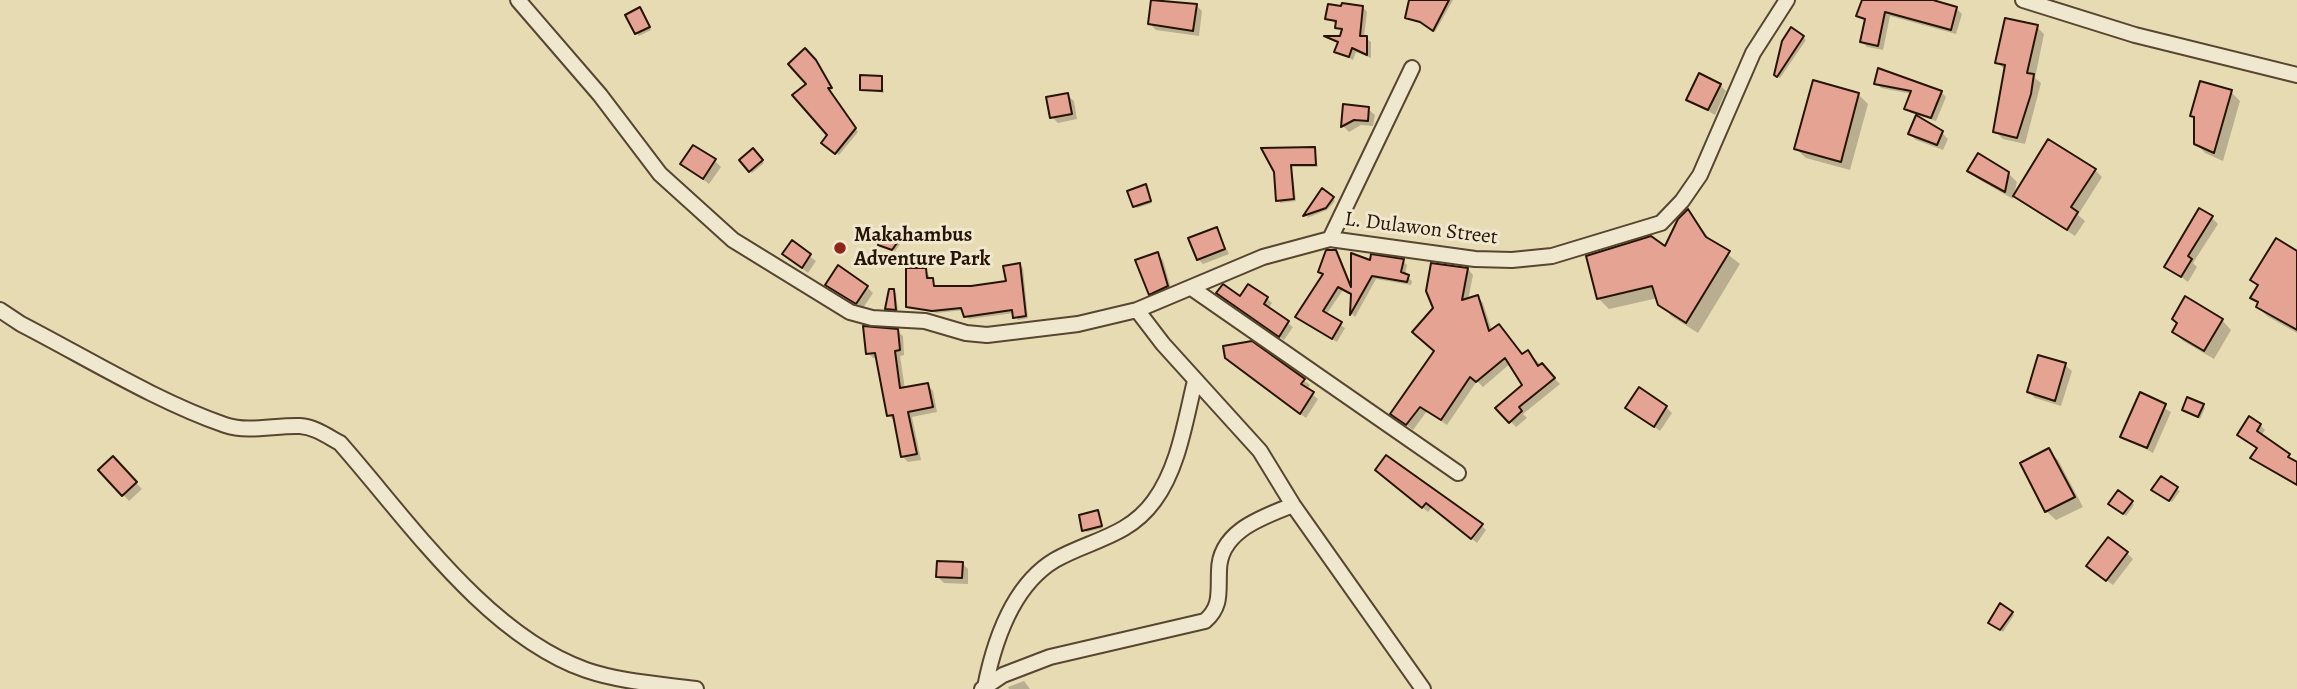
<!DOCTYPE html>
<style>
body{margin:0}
canvas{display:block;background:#e7dbb4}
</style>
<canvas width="2297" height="689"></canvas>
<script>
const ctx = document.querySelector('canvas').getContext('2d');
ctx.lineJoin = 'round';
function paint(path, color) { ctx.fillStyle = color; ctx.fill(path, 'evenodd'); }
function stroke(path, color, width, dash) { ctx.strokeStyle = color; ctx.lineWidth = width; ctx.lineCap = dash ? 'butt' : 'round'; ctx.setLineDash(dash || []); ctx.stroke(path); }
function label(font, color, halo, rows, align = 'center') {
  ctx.font = font + ' Alegreya,serif'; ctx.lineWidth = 6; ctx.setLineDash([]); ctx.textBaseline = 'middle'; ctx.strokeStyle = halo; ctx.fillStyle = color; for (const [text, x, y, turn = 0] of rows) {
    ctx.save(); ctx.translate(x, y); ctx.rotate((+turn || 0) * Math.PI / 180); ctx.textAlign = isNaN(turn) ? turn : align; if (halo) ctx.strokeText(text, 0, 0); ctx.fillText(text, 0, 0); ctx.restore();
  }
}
const shadow = new Path2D(`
 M1153 0 1196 5 1202 11 1199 36 1156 30 1150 24Z
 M1421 0H1453L1435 32 1425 24 1407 17Z
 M1864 0H1936L1935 2 1956 8 1962 14 1956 34 1890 16 1883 50 1867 47 1861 41 1866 22 1858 15Z
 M1363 7 1367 12 1364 37 1371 42V58L1356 52 1353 60 1336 51 1339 44 1328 38H1341L1343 33 1337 24 1327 18Z
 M642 12 651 30 639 36 637 33Z
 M2037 27 2044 34 2035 78 2041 83 2025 144 2003 139 1995 131 2006 71 1997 62Z
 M1792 29 1806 40 1780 78 1776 75Z
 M818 64 832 90H828L858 132 839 155 826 146 829 135 808 84Z
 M881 78 884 93 861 89Z
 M1876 83 1941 92 1946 97 1936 121 1911 113 1906 109 1912 94 1881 88Z
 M1720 85 1726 91 1715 115 1688 99Z
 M2231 92 2240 101 2223 161 2205 153 2196 143V119L2192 116Z
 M1858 94 1868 104 1850 170 1806 158 1796 149Z
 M1067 95 1074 101 1077 119 1058 123 1052 117Z
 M1344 106 1368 109 1375 115 1373 126 1361 125 1349 132 1343 126Z
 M1942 133 1948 139 1943 150 1916 140 1910 134Z
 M1314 148 1318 167H1292L1296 201 1280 203 1276 171Z
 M753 150 764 163 752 173 741 160Z
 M715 161 721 167 709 184 682 164Z
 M2095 170 2102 177 2078 215 2085 221 2075 236 2015 196Z
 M1969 171 2008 173 2017 182 2013 199 1978 179Z
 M1145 186 1152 203 1137 208 1134 206Z
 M1322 191 1335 201 1327 210 1307 218Z
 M1688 211 1712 242 1740 264 1698 333 1671 316 1658 298 1609 309 1598 298 1665 249Z
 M2212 218 2218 224 2193 263 2197 267 2188 282 2167 266Z
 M1217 229 1229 254 1203 264 1198 259Z
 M901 237 903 240 895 251 880 244Z
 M792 243 816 261 808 273 784 254Z
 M1335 251 1352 288 1372 263 1403 261 1407 265 1405 275 1412 281 1411 285 1376 279 1355 317 1352 314V295L1343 290 1326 315 1345 328 1337 342 1297 317 1324 276 1320 271Z
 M2297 253V333L2267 316 2258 307 2259 304 2252 297 2259 286 2252 279Z
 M1157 254 1163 260 1172 292 1155 299 1150 294Z
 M1020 265 1023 268 1028 318 1018 320 1014 313 969 319 964 310 937 313 907 306 926 270 936 288H971L1008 282Z
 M1468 269 1473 275 1468 300 1478 297 1483 303 1492 331 1499 326 1522 355 1528 352 1560 384 1523 414 1527 418 1516 427 1498 408 1524 385 1511 363 1483 387 1477 381 1447 425 1427 411 1413 430 1393 414 1436 351Z
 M827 285 867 287 873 293 863 308Z
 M893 291 896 293 898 311 887 309Z
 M1223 298H1267L1272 303 1268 309 1293 327 1284 340Z
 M2222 320 2231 330 2214 359 2183 341 2174 332Z
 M897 331 903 336 904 355 900 356 905 389 928 385 933 391 937 412 912 417 921 460 908 462 903 457 894 421 889 415 878 358H873L868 353Z
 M1251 343 1310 385 1307 390 1318 399 1306 418 1268 390Z
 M2065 365 2072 371 2061 406 2035 398 2029 392Z
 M2141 395 2171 412 2153 453 2122 436Z
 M2203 406 2205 408 2200 419 2184 410Z
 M1666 407 1672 413 1660 431 1628 408Z
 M2260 425 2265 430 2261 436 2297 464V486L2258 462V449L2239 435Z
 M2049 451 2058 460 2083 507 2056 520 2046 511Z
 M113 459 142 489 129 501 100 470Z
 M1382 475 1481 525 1486 530 1477 543 1432 507 1428 512Z
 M2161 478 2180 491 2172 502 2156 492Z
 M2131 502 2134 505 2126 516 2113 506Z
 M1097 512 1103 528 1087 532 1084 530Z
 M2127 553 2133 559 2113 585 2095 572Z
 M962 563 968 569V584L944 583 938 577Z
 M2012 613 2014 615 2003 632 1993 625Z
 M1024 681 1030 689H1009L1008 687Z`);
const building = new Path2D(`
 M1151 0 1197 4 1193 31 1148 24Z
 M1409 0H1449L1433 31 1420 22 1405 18Z
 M1862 0H1933L1957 7 1951 30 1885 12 1878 46 1860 42 1865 19 1856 16Z
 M1342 3 1363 6 1360 36H1367V55L1352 48 1349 57 1334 52 1338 42 1324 36H1340L1342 29 1335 28 1336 21 1325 19 1328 4 1341 6Z
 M640 7 650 27 635 34 625 15Z
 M2005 18 2038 25 2027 73 2034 74 2031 94 2017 138 1993 132 2005 65 1995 63Z
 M1791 27 1804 36 1777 77 1774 75 1782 41Z
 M805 48 816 60 832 88H828L856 128 835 154 821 143 827 135 792 95 806 84 788 64Z
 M1878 68 1942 91 1931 118 1904 109 1911 91 1874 84Z
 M1699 73 1721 84 1708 110 1686 100Z
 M860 75 882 76V91L860 90Z
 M1813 80 1859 93 1841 162 1794 149Z
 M2200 81 2232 90 2214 153 2194 144V117L2190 116Z
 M1068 93 1072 114 1050 118 1046 97Z
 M1343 104 1369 107 1368 121 1354 120 1341 127Z
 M1916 115 1943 131 1937 145 1908 134Z
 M2048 139 2096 169 2071 207 2078 212 2067 230 2013 196Z
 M693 145 716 159 703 179 680 164Z
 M1315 147 1316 165H1291L1294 199 1276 201 1274 172 1261 148Z
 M753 148 763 160 749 172 739 160Z
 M1978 153 2009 172 2005 192 1967 171Z
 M1146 184 1151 201 1133 207 1127 191Z
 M1322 188 1334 197 1326 208 1303 216Z
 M2199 208 2213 216 2188 256 2192 259 2181 277 2164 267Z
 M1688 209 1706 237 1730 251 1686 323 1658 305 1652 286 1597 299 1586 256 1651 236 1665 246 1678 219Z
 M1217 227 1225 249 1197 260 1188 238Z
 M883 229 902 236 892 250 878 245Z
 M2276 238 2297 251V330L2256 307 2258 302 2250 298 2258 285 2250 280Z
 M792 240 811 254 802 268 782 254Z
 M1326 250H1336L1351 287V253L1370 260 1371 254 1404 259 1401 272 1409 275 1407 282 1372 276 1350 315 1351 294 1338 287 1323 311 1342 322 1332 339 1295 317 1323 274 1318 272Z
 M1158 252 1168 286 1149 295 1135 260Z
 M1020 263 1026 316 1013 318 1012 310 964 317 961 308 932 311 906 307V268H926L927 278H933L934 286H971L1006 281 1003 266Z
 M1431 263 1468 268 1462 300 1478 295 1489 331 1499 324 1522 354 1528 350 1538 366 1542 363 1555 378 1519 407 1522 411 1509 423 1495 408 1522 385 1505 358 1476 382 1470 377 1441 420 1420 407 1406 425 1390 414 1434 351 1412 332 1433 308 1426 291Z
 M838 265 868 286 856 304 825 285Z
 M1223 284 1240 296 1248 284 1268 297 1264 304 1289 321 1279 337 1216 293Z
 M889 289H894L896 310 885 309Z
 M2185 296 2223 319 2204 351 2172 332 2177 323 2172 319Z
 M863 326 898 329 900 350 895 351 900 388 928 383 933 407 908 412 917 454 901 457 893 415 887 416 875 353 866 354Z
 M1252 341 1305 379 1301 384 1314 392 1300 414 1225 358 1223 346Z
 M2038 355 2066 363 2055 401 2027 392Z
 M1639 387 1667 406 1654 427 1625 408Z
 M2140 392 2166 404 2147 448 2120 437Z
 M2187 397 2204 404 2198 417 2182 410Z
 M2249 416 2261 424 2257 431 2290 454 2288 457 2297 462V485L2250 458 2257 448 2237 435Z
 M2049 448 2075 497 2045 512 2020 463Z
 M1386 455 1483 524 1471 539 1426 503 1422 508 1375 470Z
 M113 456 137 482 122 496 98 470Z
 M2161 476 2178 487 2169 501 2151 490Z
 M2118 490 2133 501 2123 514 2108 504Z
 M1098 510 1102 526 1082 531 1079 515Z
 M2108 537 2128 552 2106 581 2086 566Z
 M937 561 963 562 962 578 936 577Z
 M2000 603 2013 612 2000 630 1988 623Z`);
const street = new Path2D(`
 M518 0 600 95 660 174 733 240 850 312 872 318 925 321 966 333 987 335 1078 324 1137 310 1263 257 1330 239 1475 259 1512 260 1552 256 1661 223 1682 201 1700 175 1753 53 1787 0
 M2023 0 2135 35 2297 75
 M1330 239 1412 68
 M1193 289 1458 473
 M0 310 21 324C87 358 156 401 225 425 249 433 275 425 300 426 315 427 327 436 340 443 408 520 486 635 586 670 621 682 659 684 696 689
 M1137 310 1163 344 1260 451 1293 505 1423 689
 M985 687C994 642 1013 585 1055 560 1090 540 1128 537 1154 501 1179 467 1185 421 1195 381
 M982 689 1003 675 1050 657 1205 621C1222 606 1218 592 1219 571 1219 531 1263 517 1293 505`);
const markers = [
 [840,248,7,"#8f2418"]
];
const streetNames = [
 ["L. Dulawon Street",1421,229,7]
];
const poiNames = [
 ["Makahambus",854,236],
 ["Adventure Park",854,260]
];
paint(shadow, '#0003');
paint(building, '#e4a393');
stroke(building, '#271404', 2);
stroke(street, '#574630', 18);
stroke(street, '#efe8ce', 14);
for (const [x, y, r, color] of markers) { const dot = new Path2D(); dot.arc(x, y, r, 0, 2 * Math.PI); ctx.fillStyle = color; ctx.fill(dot); stroke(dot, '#efe8ce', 2.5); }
label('21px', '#271404', '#efe8ce', streetNames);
label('bold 21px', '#271404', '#efe8ce', poiNames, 'left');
</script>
